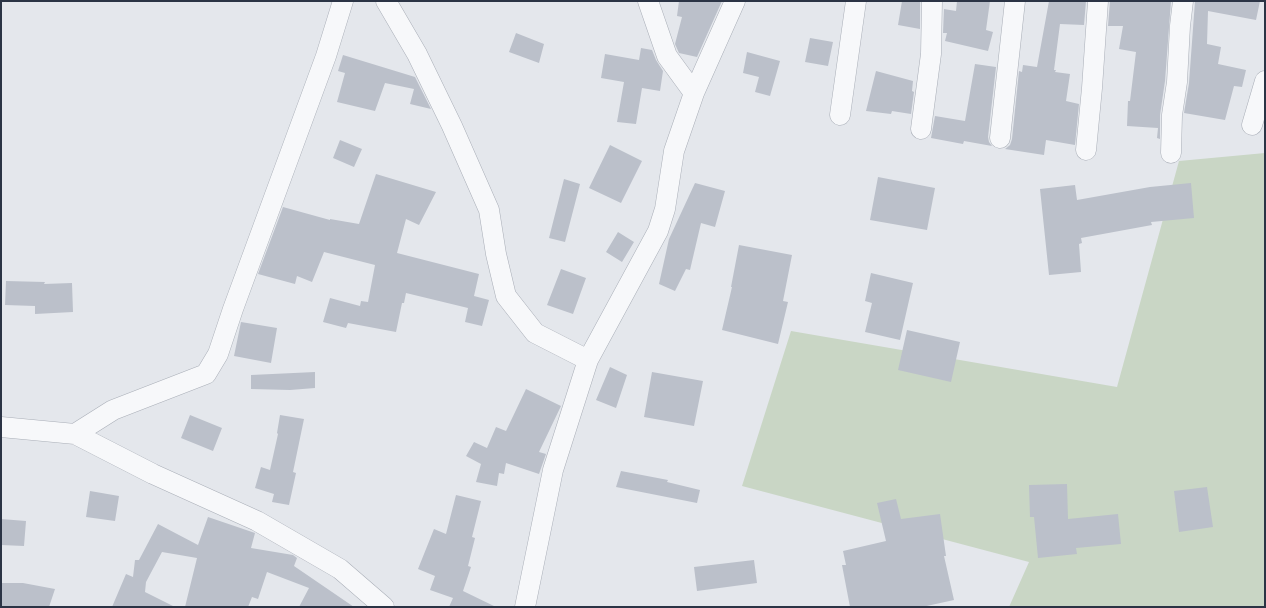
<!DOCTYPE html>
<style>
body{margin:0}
#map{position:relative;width:1266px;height:608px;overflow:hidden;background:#e4e7ec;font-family:"Exo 2",sans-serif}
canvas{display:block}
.frame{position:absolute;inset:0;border:2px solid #2b3445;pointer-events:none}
</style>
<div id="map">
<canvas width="1266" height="608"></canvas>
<div class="frame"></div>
</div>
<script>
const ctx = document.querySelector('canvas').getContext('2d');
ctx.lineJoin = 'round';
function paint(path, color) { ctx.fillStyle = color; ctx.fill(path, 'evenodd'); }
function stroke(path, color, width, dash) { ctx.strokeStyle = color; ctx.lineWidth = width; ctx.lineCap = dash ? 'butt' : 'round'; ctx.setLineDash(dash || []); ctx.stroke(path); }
const green = new Path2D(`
 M1265 153V607H1009L1029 562 742 486 791 331 1117 387 1179 161Z`);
const building = new Path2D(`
 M679 1H722L697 57 679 53 675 44 682 17 677 16Z
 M902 1H920V29L898 25Z
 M957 1H990L986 30 993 32 988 51 945 41 947 33H943L944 9 956 11Z
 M1049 1H1086L1084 25 1060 24 1054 70H1056L1055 72 1070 74 1066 101 1079 104 1075 145 1046 140 1044 155 1005 149 1010 145 1012 139 1019 71 1022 72 1023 65 1037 67Z
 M1110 1H1171L1165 81 1160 115V139L1157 138 1158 128 1127 126 1128 101H1130L1136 52 1119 49 1123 26H1108Z
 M1195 1H1260L1256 20 1208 11 1207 44 1221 47 1218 64 1246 70 1242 87 1234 86 1225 120 1184 113 1189 83Z
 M516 33 544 44 539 63 509 52Z
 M810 38 833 42 828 66 805 62Z
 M641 48 652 50 656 60 663 71 660 91 642 88 636 124 617 122 624 82 601 78 605 54 639 60Z
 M747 52 780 61 770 96 755 92 759 77 743 73Z
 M343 55 415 77 431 109 410 104 414 89 385 83 375 111 337 102 345 73 338 71Z
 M975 64 996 67 988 137 989 142 992 146 964 141 963 144 931 138 935 116 965 121Z
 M876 71 913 81 912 91 914 92 911 114 892 111 891 114 866 111Z
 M340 140 362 149 354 167 333 158Z
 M610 145 642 161 621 203 589 188Z
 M376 174 436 192 419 225 406 219 397 253 479 274 474 296 489 300 482 326 465 322 468 308 406 293 404 303H402L396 332 348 323 346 328 323 322 330 298 360 306 361 301 368 302 375 265 324 252 312 282 297 276 295 284 258 274 283 207 330 220V219L359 224Z
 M878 177 935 188 927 230 870 220Z
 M564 179 580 184 565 242 549 238Z
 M695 183 725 191 715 227 701 223 690 270 686 269 675 291 659 284 669 239Z
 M1191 183 1194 218 1151 222 1152 225 1081 238 1082 243 1079 244 1081 272 1049 275 1040 189 1075 185 1077 200 1150 187Z
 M618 232 634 242 622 262 606 252Z
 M739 245 792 255 783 301 788 302 778 344 722 330 732 287H731Z
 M561 269 586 278 573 314 547 305Z
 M871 273 913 283 900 340 865 332 872 303 865 301Z
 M6 281 45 282 44 284 72 283 73 312 35 314V306L5 305Z
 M241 322 277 328 271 363 234 356Z
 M907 330 960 342 951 382 898 370Z
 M610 367 627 375 616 408 596 400Z
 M315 372V388L290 390 251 389V375Z
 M652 372 703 381 694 426 644 417Z
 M526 389 561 406 539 452 546 454 539 474 506 463 504 474 499 473 497 486 476 482 481 464 466 456 474 442 487 448 496 427 506 431Z
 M190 415 222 428 213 451 181 438Z
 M280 415 304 419 293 472 296 473 289 505 272 502 274 494 255 488 261 467 270 470 278 434 277 433Z
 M621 471 668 480 667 482 700 490 697 503 616 487Z
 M1067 484 1068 519 1118 514 1121 544 1076 548 1077 554 1038 558 1034 517H1030L1029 485Z
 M1207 487 1213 527 1179 532 1174 491Z
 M90 491 119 496 115 521 86 517Z
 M456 495 481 501 472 537 475 538 468 566 471 567 463 591 496 607H449L453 598 430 590 435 576 418 569 434 529 446 534Z
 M896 499 901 519 940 514 946 556H944L954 600 922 607H850L842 565H846L843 551 886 541 877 503Z
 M208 517 255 533 251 548 293 555 297 558 294 566 354 607H299L309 588 267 572 258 599 252 597 248 607H185L197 558 162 552 146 582 145 592 175 607H112L126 574 133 577 135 560H139L158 524 198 545Z
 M1 519 26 521 24 546 1 545Z
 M754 560 757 583 697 591 694 567Z
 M1 583H23L55 589 49 607H1Z`);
const minor = new Path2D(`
 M386 1 417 54 452 126 489 210 496 254 506 296 535 333 588 360
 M648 1 667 56 694 93
 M840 115 856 1
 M1252 125 1265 81
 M921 129 931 54 932 1
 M1000 138 1015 1
 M1086 150 1092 88 1098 1
 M1171 153 1172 115 1177 82 1180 26 1183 1
 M1 427 75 434 153 474 257 521 340 569 384 607
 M75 434 113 410 206 374 218 354 233 309 326 56 343 1
 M525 607 553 470 588 360 658 231 665 209 674 151 694 93 735 1`);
paint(green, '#c9d6c5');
paint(building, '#bbc0ca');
stroke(minor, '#a9aeb7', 21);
stroke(minor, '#f7f8fa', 20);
</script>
